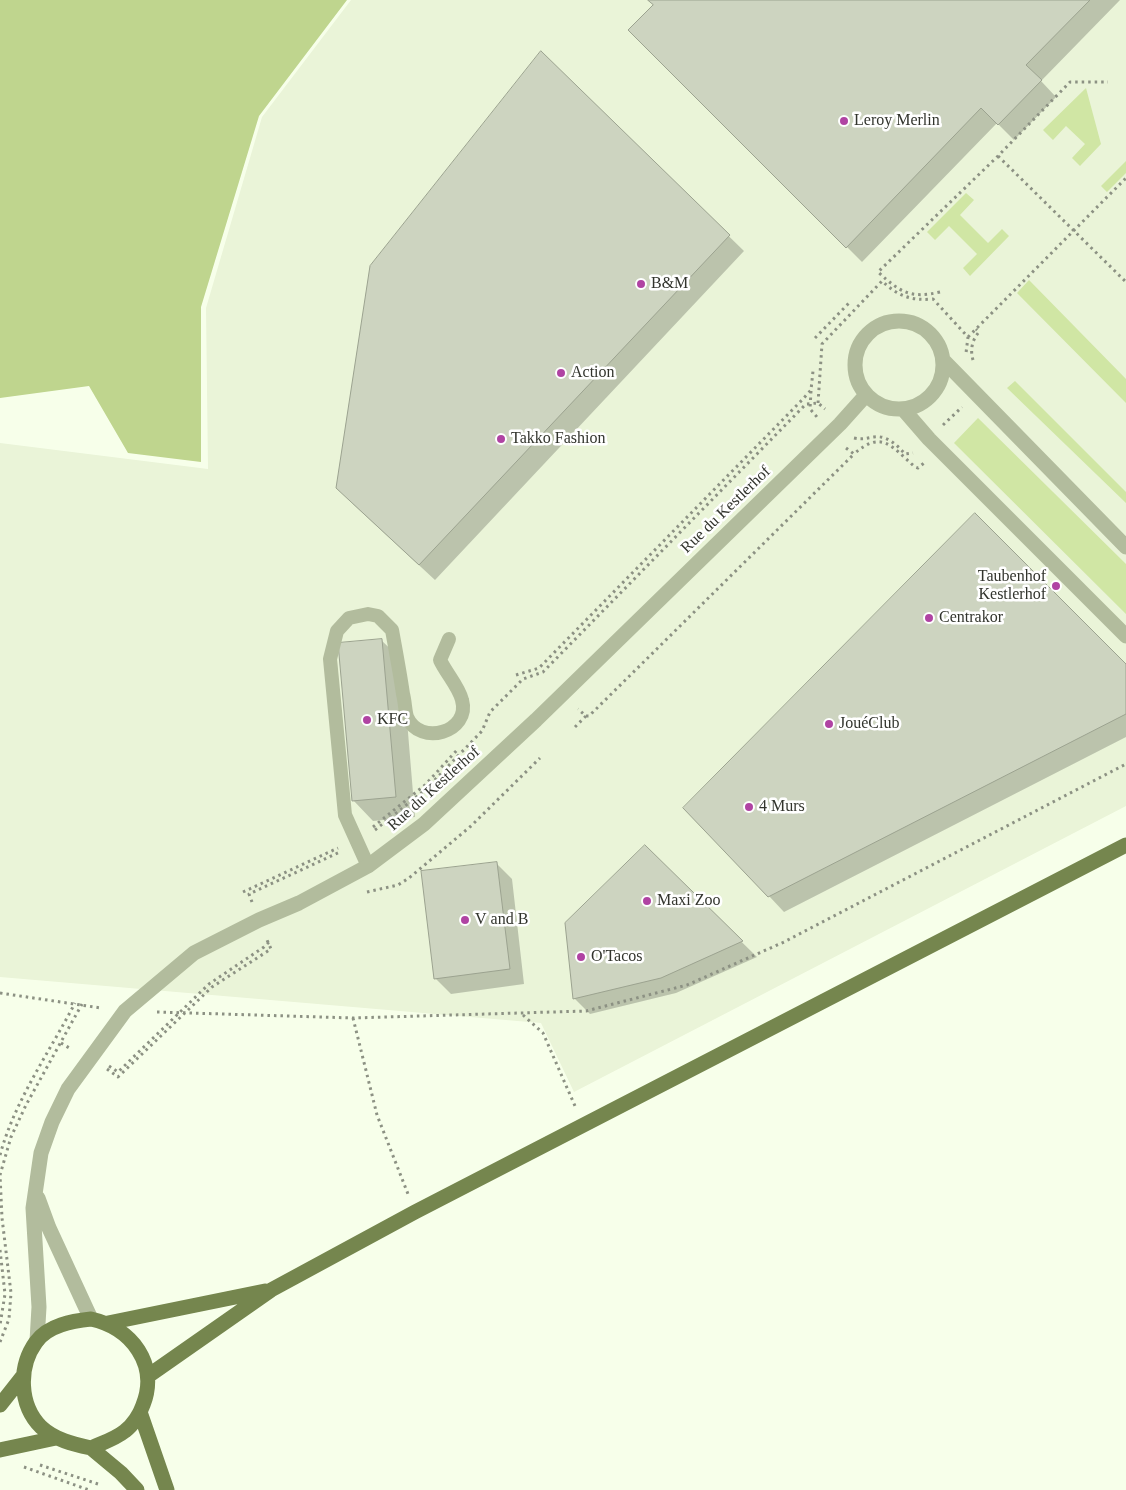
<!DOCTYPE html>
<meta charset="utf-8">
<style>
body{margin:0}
canvas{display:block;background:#f7ffea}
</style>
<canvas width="1126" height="1490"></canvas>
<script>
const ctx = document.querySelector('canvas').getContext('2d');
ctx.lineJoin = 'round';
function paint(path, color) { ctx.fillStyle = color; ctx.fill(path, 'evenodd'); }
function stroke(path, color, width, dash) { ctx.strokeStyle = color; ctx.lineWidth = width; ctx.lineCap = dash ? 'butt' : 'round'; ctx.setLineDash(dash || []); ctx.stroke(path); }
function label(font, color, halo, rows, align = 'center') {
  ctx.font = font + ' "Times New Roman",serif'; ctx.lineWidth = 5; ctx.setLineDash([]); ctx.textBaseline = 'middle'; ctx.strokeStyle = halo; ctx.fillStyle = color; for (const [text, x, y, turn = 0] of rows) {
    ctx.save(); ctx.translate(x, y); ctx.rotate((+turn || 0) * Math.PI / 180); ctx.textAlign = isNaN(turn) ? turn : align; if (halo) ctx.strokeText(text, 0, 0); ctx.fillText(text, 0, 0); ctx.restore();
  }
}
const built = new Path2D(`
 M351 0H1126V806L574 1092 541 1023 0 977V443L208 469 206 308 262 117Z`);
const green = new Path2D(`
 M1086 88 1101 144 1080 166 1072 158 1085 144 1066 126 1053 140 1043 130Z
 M1126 161V173L1107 192 1101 186Z
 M966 193 974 200 960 215 988 243 1002 229 1009 236 970 276 963 268 977 254 949 226 935 240 927 232Z
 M1029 280 1126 379V403L1017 293Z
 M1015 381 1126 492V503L1007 388Z
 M978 418 1126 564V614L954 443Z`);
const forest = new Path2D(`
 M0 0H347L259 116 201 307V462L128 453 89 386 0 398Z`);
const shadow = new Path2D(`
 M649 0H1120L1041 81 1056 97 1014 140 997 123 862 262 630 30 654 5Z
 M541 53 744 251 435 580 353 504Z
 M381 640 402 660 415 817 373 821 353 800Z
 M1126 666V737L784 912 769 896Z
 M645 847 757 957 676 993 590 1014 574 998Z
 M496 863 512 879 524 984 451 994 435 978Z`);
const building = new Path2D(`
 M648 0H1090L1026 65 1042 80 998 125 981 108 846 248 628 30 653 5Z
 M541 51 730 235 419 565 336 488 370 266Z
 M975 513 1126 664V714L768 897 683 808Z
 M382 639 396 797 352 801 338 643Z
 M645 845 743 941 661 978 573 999 565 923Z
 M497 862 510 969 434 979 421 871Z`);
const path = new Path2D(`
 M998 156 1126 282
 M940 292C910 299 900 292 878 272L998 156 1070 82H1108
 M968 337 1126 178
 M815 338 849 303
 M973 360C970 350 972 340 979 332L976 329
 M811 391 810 409 817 417
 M818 403 822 344 882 281C898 296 911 301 933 299L968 337 966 353
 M943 425 962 407
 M854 438C863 440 866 438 874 437 887 435 897 445 905 454L913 453
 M846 448 854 454C882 429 892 447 915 467L918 468 924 463
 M516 675 539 668 802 400 811 390 813 371
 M586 716H589L854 454
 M575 727 586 716 578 709
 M373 827 425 785 458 749
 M375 830 426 789 482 731 490 712 523 679 543 672 806 404 818 403 825 409
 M243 892 338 848
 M367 892 398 885 409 878 471 826 540 758
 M252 902 249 894 340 852
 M0 993 101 1008
 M157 1012 353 1018 586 1011 687 985 784 942 1126 764
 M523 1015 543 1033 575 1106
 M353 1018 377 1115 408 1194
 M61 1043 71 1049
 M109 1066 118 1072 209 984 264 947 269 942
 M107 1069 118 1077 212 987 271 949 267 940
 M0 1155C15 1100 49 1053 75 1003
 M0 1250 5 1294 0 1325
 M0 1342 9 1319 11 1293 2 1218 0 1175 11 1137 26 1105 82 1004
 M40 1465 98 1484
 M24 1467 89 1490`);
const service = new Path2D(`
 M368 866 345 815 330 659 337 631 349 618 368 614 378 616 392 630C396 652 400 673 403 694 405 701 405 711 407 717 420 747 471 732 462 700 459 687 446 673 440 660L449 639`);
const minor = new Path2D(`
 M855 365a44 44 0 1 1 88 0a44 44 0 1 1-88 0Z
 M943 360 1126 547
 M903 409 929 439 1126 636
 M38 1198 49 1228 91 1319
 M37 1341 39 1307 33 1208 41 1153 52 1122 68 1089 125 1011 194 953 259 920 299 903 368 866 424 824 536 720 840 424 866 395`);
const primary = new Path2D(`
 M91 1319C132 1328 159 1365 143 1405 140 1414 133 1425 125 1431 115 1439 102 1443 91 1448 73 1444 55 1440 41 1427 19 1405 18 1367 36 1342 48 1325 73 1321 91 1319Z
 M108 1323 265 1291
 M148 1376 271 1290 415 1212 1126 845
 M0 1405 23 1376
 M140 1412 167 1490
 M91 1448 121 1473 137 1490
 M0 1450 56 1438`);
const markers = [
 [844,121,5,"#b043a3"],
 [641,284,5,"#b043a3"],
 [561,373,5,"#b043a3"],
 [501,439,5,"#b043a3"],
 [1056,586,5,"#b043a3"],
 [929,618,5,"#b043a3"],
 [367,720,5,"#b043a3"],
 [829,724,5,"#b043a3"],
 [749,807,5,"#b043a3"],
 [647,901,5,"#b043a3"],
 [465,920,5,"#b043a3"],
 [581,957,5,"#b043a3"]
];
const poiNames = [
 ["Leroy Merlin",854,121],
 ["B&M",651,284],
 ["Action",571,373],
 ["Takko Fashion",511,439],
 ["Taubenhof",1046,577,"right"],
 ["Kestlerhof",1046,595,"right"],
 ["Centrakor",939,618],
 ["KFC",377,720],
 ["JouéClub",839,724],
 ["4 Murs",759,807],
 ["Maxi Zoo",657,901],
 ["V and B",475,920],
 ["O'Tacos",591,957]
];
const streetNames = [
 ["Rue du Kestlerhof",726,510,-44],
 ["Rue du Kestlerhof",434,789,-42]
];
paint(built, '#eaf4d8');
paint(green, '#d0e6a4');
paint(forest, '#bfd58e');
paint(shadow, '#0003');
paint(building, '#cdd4c0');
stroke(building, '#9ca390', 1);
stroke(path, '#8c9183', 3, [2.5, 4]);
stroke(service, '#b2bc9d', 14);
stroke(minor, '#b2bc9d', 15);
stroke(primary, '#75864e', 15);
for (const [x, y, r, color] of markers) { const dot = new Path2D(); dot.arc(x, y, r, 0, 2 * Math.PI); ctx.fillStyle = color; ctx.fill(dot); stroke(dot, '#fff', 2); }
label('16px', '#32342d', '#fff', poiNames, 'left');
label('16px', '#32342d', '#fff', streetNames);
</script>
